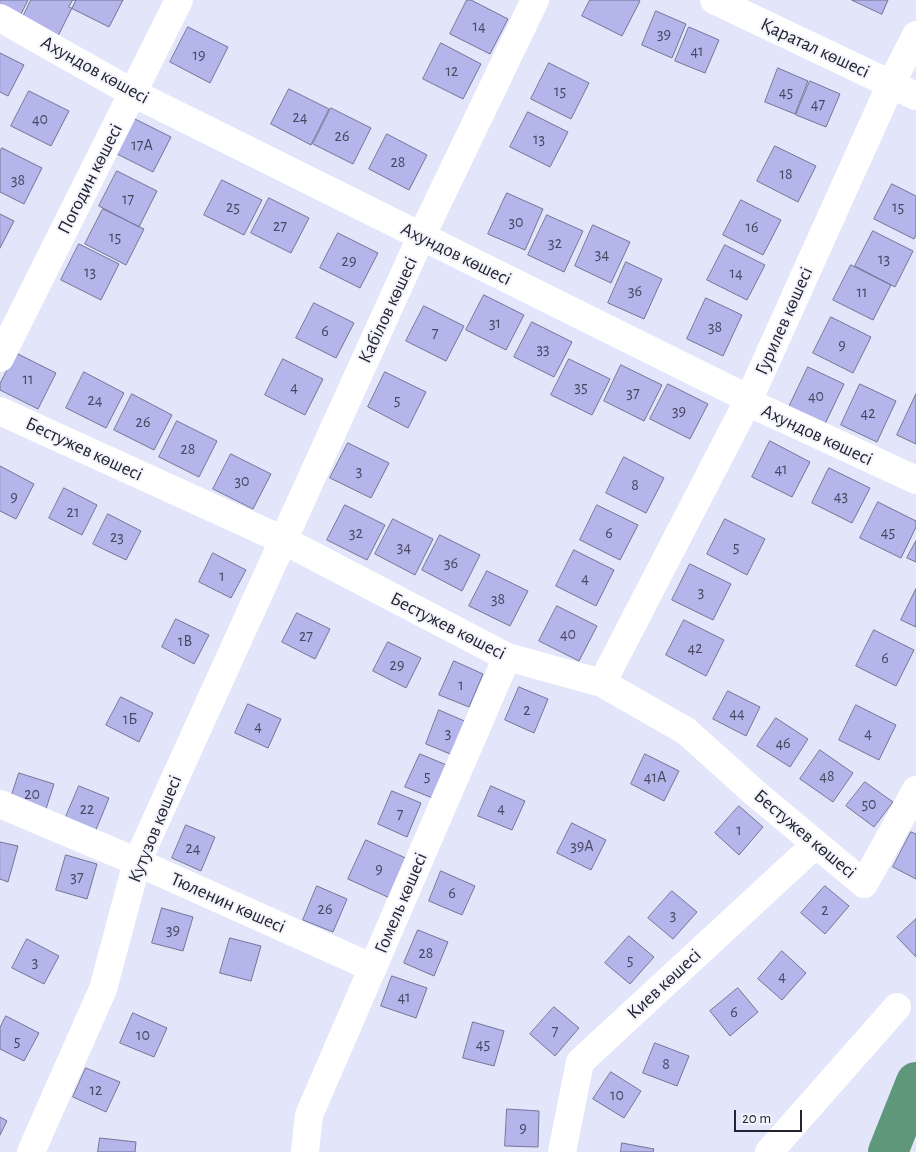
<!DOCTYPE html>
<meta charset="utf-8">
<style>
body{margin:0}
#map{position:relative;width:916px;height:1152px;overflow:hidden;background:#e3e5fa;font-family:"Alegreya Sans",sans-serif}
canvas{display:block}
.scale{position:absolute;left:734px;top:1110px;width:68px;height:22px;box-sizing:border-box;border:2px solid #232431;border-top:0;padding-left:6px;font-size:15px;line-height:18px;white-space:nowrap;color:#232431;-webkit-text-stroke:4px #f3f3fb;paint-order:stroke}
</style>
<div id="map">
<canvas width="916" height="1152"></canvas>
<div class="scale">20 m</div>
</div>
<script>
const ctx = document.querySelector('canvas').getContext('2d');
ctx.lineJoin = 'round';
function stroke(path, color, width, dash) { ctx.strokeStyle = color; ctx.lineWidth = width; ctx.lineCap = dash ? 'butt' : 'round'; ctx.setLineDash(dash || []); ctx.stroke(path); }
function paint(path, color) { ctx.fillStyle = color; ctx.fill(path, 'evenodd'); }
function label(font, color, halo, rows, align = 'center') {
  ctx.font = font + ' "Alegreya Sans",sans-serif'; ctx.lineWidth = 4; ctx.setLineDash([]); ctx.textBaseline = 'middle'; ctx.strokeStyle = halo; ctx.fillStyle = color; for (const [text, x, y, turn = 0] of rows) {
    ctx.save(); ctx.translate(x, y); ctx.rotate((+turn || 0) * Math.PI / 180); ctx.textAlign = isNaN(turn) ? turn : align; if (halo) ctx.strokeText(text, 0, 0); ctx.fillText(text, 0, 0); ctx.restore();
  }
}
const river = new Path2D(`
 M888 1152 916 1082`);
const building = new Path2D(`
 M0 0H28L20 16 0 6Z
 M31 0H76L58 36 22 19Z
 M73 0H123L109 27 69 7Z
 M467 0H471L508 19 490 54 450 34Z
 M590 0H638L640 1 622 36 582 16Z
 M852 0H888L882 14Z
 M656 11 686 24 672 58 642 45Z
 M188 27 228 47 210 83 170 62Z
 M689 27 719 40 705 73 675 61Z
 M441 43 481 64 463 99 423 79Z
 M0 53 24 65 8 96 0 92Z
 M549 63 589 83 571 119 531 99Z
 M778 68 808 81 795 114 765 102Z
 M810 81 840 94 826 127 796 115Z
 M289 89 329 109 311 145 271 124Z
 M29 91 69 111 51 146 11 126Z
 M331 108 371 128 353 164 313 144Z
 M528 112 568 132 550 167 510 147Z
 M131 117 171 137 153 172 113 152Z
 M387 134 427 155 409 190 369 169Z
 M775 146 816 166 798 202 757 181Z
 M2 148 42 168 24 204 0 192V152Z
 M117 171 157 191 139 227 99 206Z
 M222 180 262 200 244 235 204 215Z
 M892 184 916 196V235L914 239 874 219Z
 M507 193 543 209 525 250 488 234Z
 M269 198 309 218 291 253 251 233Z
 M741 200 781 220 763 255 723 235Z
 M103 209 144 229 126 265 85 244Z
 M0 214 14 221 0 248Z
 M547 215 583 231 564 272 528 255Z
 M593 225 630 242 611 283 575 266Z
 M873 231 913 251 895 287 855 266Z
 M338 233 378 253 360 288 320 268Z
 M79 244 119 264 101 300 61 280Z
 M725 245 765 265 747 300 707 280Z
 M626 262 662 279 644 319 608 303Z
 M851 265 891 285 873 320 833 300Z
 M484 295 524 315 506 350 466 330Z
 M706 298 742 315 723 356 687 339Z
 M314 303 354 323 336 358 296 338Z
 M424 306 464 326 446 361 406 341Z
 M831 317 871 337 853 373 813 353Z
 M532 322 572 342 554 377 514 357Z
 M16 353 56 373 38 409 0 390V384Z
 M283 359 323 379 305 415 265 395Z
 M569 359 610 379 592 415 551 395Z
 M621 365 662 385 644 421 604 401Z
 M808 367 844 384 825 424 789 407Z
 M84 372 124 393 106 428 66 408Z
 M385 372 426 392 408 428 368 407Z
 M668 384 708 404 690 439 650 419Z
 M860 384 896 401 877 442 841 425Z
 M132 394 172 415 154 450 114 430Z
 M916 394V444L897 435Z
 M177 421 217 441 199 477 159 457Z
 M770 441 810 462 792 497 752 477Z
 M348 443 389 463 371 498 330 478Z
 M231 454 271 474 253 509 213 489Z
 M624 457 664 478 646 513 606 493Z
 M0 466 34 484 16 519 0 511Z
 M829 468 870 488 852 523 812 503Z
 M64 488 97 505 82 535 49 518Z
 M878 502 916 521V527L901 558 860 538Z
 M345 505 385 525 367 560 327 540Z
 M597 505 638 525 620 560 580 540Z
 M108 514 141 531 126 560 93 544Z
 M393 519 433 539 415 575 375 554Z
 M725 519 765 539 747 575 707 554Z
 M440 535 480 555 462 591 422 570Z
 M916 541V562L907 558Z
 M574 550 614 570 596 606 556 586Z
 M213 553 246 570 231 598 199 582Z
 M690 564 731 584 713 620 672 600Z
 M487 571 528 591 510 626 469 606Z
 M916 589V627L901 620Z
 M557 606 597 626 579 661 539 641Z
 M297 613 330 629 315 659 282 642Z
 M176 619 209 635 194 664 162 647Z
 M684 620 724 640 706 676 666 655Z
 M874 630 914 650 896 686 856 666Z
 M388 642 421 658 406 688 373 671Z
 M454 661 483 674 469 707 439 695Z
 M519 687 548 699 534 733 505 720Z
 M728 691 760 707 746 736 713 719Z
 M121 697 153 713 139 742 106 725Z
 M248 704 281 719 268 748 235 733Z
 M856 705 896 725 879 760 839 740Z
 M439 710 469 723 455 756 426 744Z
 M776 718 808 739 790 767 757 746Z
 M820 750 853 773 833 802 800 779Z
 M420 754 449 766 435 799 405 787Z
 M645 754 679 771 664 801 631 784Z
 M19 773 54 784 44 815 9 804Z
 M865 782 893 802 874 827 846 806Z
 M79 786 109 798 95 832 65 819Z
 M491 786 525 801 512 830 478 816Z
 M392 791 421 803 407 837 378 824Z
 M739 806 763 827 739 855 715 833Z
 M572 823 606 840 591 870 557 853Z
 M186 825 215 837 201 871 172 858Z
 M911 832 916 834V879L893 867Z
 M366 840 410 860 392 899 348 879Z
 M0 842 18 846 8 882 0 879Z
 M66 855 97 864 87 899 56 890Z
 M441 871 475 886 462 915 429 901Z
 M317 886 347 899 333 932 303 920Z
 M825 886 849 906 825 934 801 913Z
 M672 891 697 912 673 939 648 918Z
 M162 908 193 917 183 951 152 943Z
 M916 919V957L897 937Z
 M418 930 448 942 434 976 404 963Z
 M629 936 654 957 630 984 605 963Z
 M230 938 261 946 251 981 220 973Z
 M27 939 59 956 44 984 12 968Z
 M782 951 806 973 782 1000 758 979Z
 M392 976 427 988 416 1018 381 1006Z
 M738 988 758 1012 730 1036 710 1011Z
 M554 1007 579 1028 555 1056 530 1034Z
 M133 1013 167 1028 154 1057 120 1043Z
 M6 1016 39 1033 24 1061 0 1049V1028Z
 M473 1022 504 1031 494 1066 463 1058Z
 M655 1043 689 1056 677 1086 643 1073Z
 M86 1068 120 1082 106 1112 73 1097Z
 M611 1072 641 1091 624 1118 593 1099Z
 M507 1109 539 1111 538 1147 505 1146Z
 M0 1117 7 1121 0 1135Z
 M100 1138 136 1142 135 1152H98Z
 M622 1143 654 1149 653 1152H621Z`);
const minor = new Path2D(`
 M714 0 916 96
 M0 18 133 93 749 399 754 405 916 480
 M0 358 179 0
 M0 411 283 540 507 657 602 683 686 731 755 793 864 884 916 790
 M602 683 749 399 891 84 916 35
 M0 804 121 855 373 968
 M31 1152 103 989 137 862 421 237 535 0
 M305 1152 309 1115 507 657
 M562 1152 580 1062 816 844
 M769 1152 897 1007`);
const numberNames = [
 ["14",479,26],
 ["39",664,34],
 ["41",697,51],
 ["19",199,55],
 ["12",452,71],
 ["15",560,91],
 ["45",786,92],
 ["47",818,104],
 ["24",300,117],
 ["40",40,119],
 ["26",342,136],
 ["13",539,139],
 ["17А",142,145],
 ["28",398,162],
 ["18",786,174],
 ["38",18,180],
 ["17",128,199],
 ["25",233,207],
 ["15",898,207],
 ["30",516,222],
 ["27",280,226],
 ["16",752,227],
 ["15",115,237],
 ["32",555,243],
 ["34",602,254],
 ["13",884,259],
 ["29",349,261],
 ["13",90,272],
 ["14",736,273],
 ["36",635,291],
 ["11",862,292],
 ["31",495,323],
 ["38",715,327],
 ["6",325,331],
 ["7",435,333],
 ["9",842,345],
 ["33",543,349],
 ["11",28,379],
 ["4",294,387],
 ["35",581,387],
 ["37",633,393],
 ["40",816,396],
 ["24",95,400],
 ["5",397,400],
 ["39",679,411],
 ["42",868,413],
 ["26",143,422],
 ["28",188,449],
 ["41",781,469],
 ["3",359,471],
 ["30",242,481],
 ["8",635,485],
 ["43",841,496],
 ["9",14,497],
 ["21",73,512],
 ["45",888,532],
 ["32",356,533],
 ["6",609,533],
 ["23",117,537],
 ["34",404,547],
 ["5",736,547],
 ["36",451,563],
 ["1",222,576],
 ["4",585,578],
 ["3",701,592],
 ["38",498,599],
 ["40",568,634],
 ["27",306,636],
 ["1В",185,641],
 ["42",695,648],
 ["6",885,658],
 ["29",397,665],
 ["1",461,685],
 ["2",527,710],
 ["44",737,713],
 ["1Б",130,719],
 ["4",258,726],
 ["3",448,733],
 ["4",868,733],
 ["46",783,743],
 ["5",427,776],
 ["48",827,776],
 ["41А",655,777],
 ["20",32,794],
 ["50",869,804],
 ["4",501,808],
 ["22",87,809],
 ["7",400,814],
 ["1",739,830],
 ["39А",582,846],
 ["24",193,848],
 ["9",379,869],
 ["37",77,877],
 ["6",452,893],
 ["26",325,909],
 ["2",825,910],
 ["3",673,915],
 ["39",173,930],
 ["28",426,953],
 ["5",630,960],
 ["3",35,962],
 ["4",782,976],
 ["41",404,997],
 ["6",734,1012],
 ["7",555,1031],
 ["10",143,1035],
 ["5",17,1041],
 ["45",483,1044],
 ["8",666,1064],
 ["12",96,1090],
 ["10",617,1095],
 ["9",523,1128]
];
const streetNames = [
 ["Қаратал көшесі",815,48,25],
 ["Ахундов көшесі",95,70,29],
 ["Погодин көшесі",90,179,-63],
 ["Ахундов көшесі",456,254,26],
 ["Кабілов көшесі",388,310,-65],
 ["Гурилев көшесі",784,321,-66],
 ["Ахундов көшесі",817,435,25],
 ["Бестужев көшесі",84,449,25],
 ["Бестужев көшесі",448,626,27],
 ["Кутузов көшесі",155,829,-68],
 ["Бестужев көшесі",805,834,40],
 ["Тюленин көшесі",228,903,24],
 ["Гомель көшесі",401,903,-67],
 ["Киев көшесі",664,984,-43]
];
stroke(river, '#5e977a', 40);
paint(building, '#b3b5eb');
stroke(building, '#737594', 1);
stroke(minor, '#fff', 28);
label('16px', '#474860', null, numberNames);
label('19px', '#232431', '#f3f3fb', streetNames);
</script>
